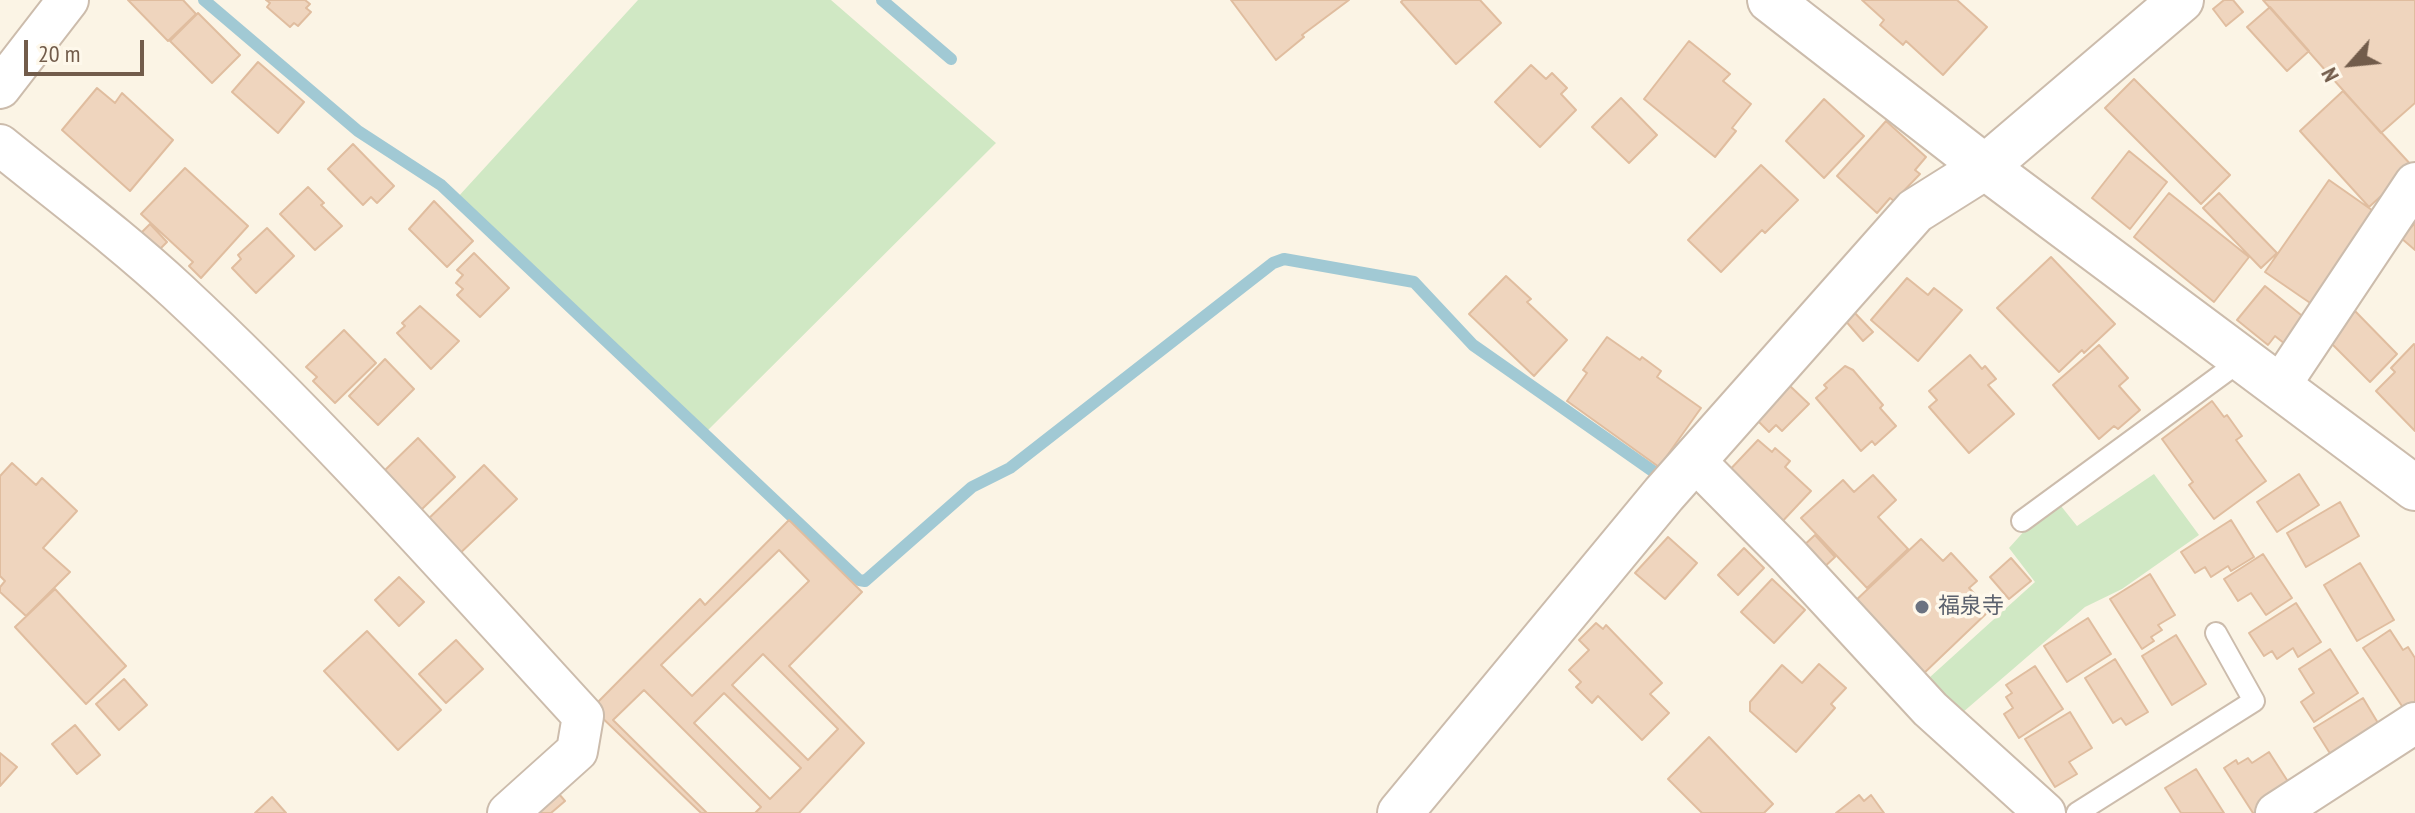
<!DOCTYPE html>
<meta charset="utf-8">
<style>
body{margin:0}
#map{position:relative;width:2415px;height:813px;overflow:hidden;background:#fbf4e5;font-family:"PT Sans Narrow",sans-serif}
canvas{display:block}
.north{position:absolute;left:2311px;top:24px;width:80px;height:80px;-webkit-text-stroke:6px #fef8eb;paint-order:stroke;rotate:243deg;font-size:22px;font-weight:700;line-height:32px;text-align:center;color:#725c4b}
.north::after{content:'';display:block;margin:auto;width:28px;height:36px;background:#725c4b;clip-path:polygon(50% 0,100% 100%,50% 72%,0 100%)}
.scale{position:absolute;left:24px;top:40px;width:120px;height:36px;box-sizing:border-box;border:4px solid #725c4b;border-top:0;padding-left:10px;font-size:24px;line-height:28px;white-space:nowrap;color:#725c4b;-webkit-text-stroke:6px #fef8eb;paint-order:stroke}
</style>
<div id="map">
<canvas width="2415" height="813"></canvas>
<div class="north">N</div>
<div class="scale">20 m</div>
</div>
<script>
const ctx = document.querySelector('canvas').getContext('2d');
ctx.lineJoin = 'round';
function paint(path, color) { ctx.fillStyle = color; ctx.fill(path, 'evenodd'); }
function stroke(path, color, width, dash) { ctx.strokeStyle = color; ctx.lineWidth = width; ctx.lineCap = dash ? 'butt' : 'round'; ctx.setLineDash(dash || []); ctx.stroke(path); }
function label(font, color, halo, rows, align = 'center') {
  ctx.font = font + ' "PT Sans Narrow","Noto Sans JP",sans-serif'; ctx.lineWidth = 7; ctx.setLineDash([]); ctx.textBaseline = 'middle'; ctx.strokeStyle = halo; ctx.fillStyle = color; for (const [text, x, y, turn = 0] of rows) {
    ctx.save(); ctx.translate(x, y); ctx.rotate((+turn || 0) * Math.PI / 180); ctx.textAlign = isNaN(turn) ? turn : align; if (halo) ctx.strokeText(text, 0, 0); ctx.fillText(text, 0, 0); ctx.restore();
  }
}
const green = new Path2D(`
 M638 0H831L996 143 706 432 457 198Z
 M2154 474 2199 535 2122 589 2085 607 1955 719 1919 687 2035 582 2009 548 2027 528 2061 506 2077 526Z`);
const stream = new Path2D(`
 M204 0 358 131 441 185 859 580 865 581 972 487 1010 468 1273 263 1284 259 1414 282 1473 345 1667 481
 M882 0 951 59`);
const building = new Path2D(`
 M128 0H183L196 14 168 41Z
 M266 0H305L310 4 306 8 311 12 298 26 294 23 290 27 267 7 270 3Z
 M1231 0H1349L1302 35 1304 37 1276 60Z
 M1403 0H1480L1501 23 1456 64 1401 2Z
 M1862 0H1957L1987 27 1943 75 1906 41 1903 45 1880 25 1884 20Z
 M2224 0H2233L2243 12 2226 26 2213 9Z
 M2263 0H2415V103L2381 133Z
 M2270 7 2309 51 2287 71 2247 27Z
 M198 13 240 55 212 83 170 41Z
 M1689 41 1730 74 1723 81 1751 104 1732 128 1736 131 1715 157 1644 99Z
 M258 62 304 102 278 133 232 92Z
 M1531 65 1546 79 1552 73 1567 88 1561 94 1576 110 1540 147 1495 102Z
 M2134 79 2230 175 2201 204 2105 108Z
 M97 88 115 103 122 93 173 140 130 191 62 130Z
 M2343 91 2413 167 2369 207 2300 131Z
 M1621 98 1657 135 1629 163 1592 127Z
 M1824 99 1864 136 1824 178 1786 141Z
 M1886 121 1926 157 1915 170 1920 174 1894 201 1890 198 1877 213 1837 176Z
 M353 144 394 186 377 203 371 197 363 205 328 169Z
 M2129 151 2167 182 2130 229 2092 198Z
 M1761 165 1798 200 1765 233 1762 230 1721 272 1688 240Z
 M185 168 248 226 201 278 189 266 193 262 141 214Z
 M2329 180 2379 215 2316 307 2265 272Z
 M308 187 324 203 321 205 342 226 315 250 280 214Z
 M2169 193 2249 257 2214 302 2134 237Z
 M2219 193 2277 253 2261 268 2203 208Z
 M434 201 473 241 447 267 409 229Z
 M2415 223V250L2401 238Z
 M150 224 167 242 156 253 138 236Z
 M267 228 294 256 256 293 232 268 241 259 238 255Z
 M474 253 509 288 480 317 457 295 463 289 456 283 463 275 457 270Z
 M2051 257 2115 324 2084 353 2082 350 2059 372 1997 308Z
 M1506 276 1531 299 1527 302 1567 340 1534 376 1469 314Z
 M1907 278 1928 295 1934 288 1962 310 1918 361 1871 320Z
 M2265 286 2306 319 2285 344 2275 336 2268 345 2237 320Z
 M420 306 459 341 431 369 397 333 405 326 402 323Z
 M1853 311 1873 332 1863 341 1844 319Z
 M2355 311 2397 354 2370 382 2327 339Z
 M344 330 376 363 335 403 313 381 317 377 306 367Z
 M1607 337 1640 360 1642 357 1661 371 1657 377 1701 408 1659 467 1567 401 1587 373 1583 370Z
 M2414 344 2415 345V431L2376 391 2395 372 2391 368Z
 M2099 345 2128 378 2119 386 2140 410 2118 429 2114 426 2099 439 2053 385Z
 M1970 355 1982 369 1985 366 1996 379 1988 385 2014 414 1969 453 1929 407 1937 400 1929 391Z
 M385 359 414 389 378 425 349 396Z
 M1845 366 1853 370 1883 405 1880 408 1896 426 1875 445 1872 441 1861 451 1816 398 1827 388 1824 385Z
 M1790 386 1809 404 1782 431 1776 425 1769 432 1756 419Z
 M2212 401 2224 417 2227 415 2242 436 2236 440 2266 481 2214 519 2189 485 2193 482 2162 439Z
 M418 438 455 477 419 512 382 473Z
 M1758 440 1772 452 1775 448 1790 461 1785 467 1811 491 1778 526 1724 476Z
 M12 463 36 485 42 478 77 511 43 548 70 572 26 616 0 592V587L5 581 0 576V476Z
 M484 465 517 499 455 558 423 524Z
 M2299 474 2319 505 2277 532 2257 502Z
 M1873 475 1896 500 1878 517 1908 549 1867 588 1801 518 1843 480 1854 492Z
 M2340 502 2359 536 2306 567 2287 533Z
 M789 520 862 592 789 666 864 743 799 813H701L592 708 700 599 705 605Z
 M2231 520 2254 557 2231 571 2228 566 2211 577 2205 567 2195 573 2181 552Z
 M1815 535 1835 557 1821 570 1801 548Z
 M1668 537 1697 563 1665 599 1635 573Z
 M1921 539 1943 561 1951 553 1977 581 1969 588 1990 610 1921 676 1853 603Z
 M1744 548 1764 568 1738 595 1718 575Z
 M779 550 809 581 692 696 661 665Z
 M2263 554 2292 598 2266 615 2251 593 2238 601 2224 579Z
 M2011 558 2031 581 2009 599 1990 577Z
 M2360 563 2394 620 2357 641 2324 585Z
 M2150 574 2175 615 2158 625 2162 630 2151 637 2154 641 2142 649 2110 599Z
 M399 577 424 602 399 626 375 600Z
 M1772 579 1805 610 1774 643 1741 612Z
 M55 589 126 666 86 704 15 627Z
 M2296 603 2321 642 2298 657 2293 648 2277 659 2272 651 2264 656 2249 633Z
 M2088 618 2111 654 2067 682 2044 646Z
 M1596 623 1603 629 1606 625 1662 683 1650 694 1669 713 1642 740 1598 696 1592 703 1576 687 1581 682 1569 670 1589 650 1579 640Z
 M2390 630 2403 650 2408 647 2415 658V710L2408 715 2363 648Z
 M367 631 441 710 398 750 324 671Z
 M2176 635 2206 684 2172 705 2142 656Z
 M456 640 483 669 446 703 419 674Z
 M2330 649 2358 693 2314 722 2301 702 2314 693 2299 669Z
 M763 654 838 729 808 760 732 685Z
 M2115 659 2148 712 2126 725 2121 718 2113 723 2085 678Z
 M1819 664 1846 688 1831 704 1835 708 1796 752 1750 711V702L1782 665 1802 683Z
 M2035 666 2063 709 2019 738 2004 714 2013 708 2006 697 2012 693 2006 685Z
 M124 679 147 705 119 730 96 704Z
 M644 690 761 807 755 813H707L613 720Z
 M724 693 801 768 770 799 694 723Z
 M2363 698 2384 733 2336 763 2314 728Z
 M2070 712 2092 748 2069 762 2077 774 2055 787 2025 739Z
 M75 725 100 755 77 774 52 744Z
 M1709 737 1773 804 1764 813H1702L1668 779Z
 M2269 752 2294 791 2259 813H2253L2224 768 2236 760 2238 764 2248 758 2252 763Z
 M0 753 17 767 0 786Z
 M2196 769 2224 813H2181L2165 788Z
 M553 787 565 801 551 813H524Z
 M1859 795 1864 801 1871 795 1884 813H1836Z
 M272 797 286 813H255Z`);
const service = new Path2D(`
 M2022 521 2243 359
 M2077 813 2254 701 2216 633`);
const minor = new Path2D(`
 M0 88 68 0
 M0 145C59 193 121 239 177 291 321 425 451 572 583 716L577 751 508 813
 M2279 387 2415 183
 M1694 460 1788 555 1930 709 2045 813
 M2276 813 2415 723`);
const tertiary = new Path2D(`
 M1770 0 1985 167 2415 488
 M1400 813 1664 494 1915 211 1985 167 2181 0`);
const markers = [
 [1922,607,8,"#6b7280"]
];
const worshipNames = [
 ["福泉寺",1938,607]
];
paint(green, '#d0e8c4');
stroke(stream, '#a1c9d4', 12);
paint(building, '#efd5be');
stroke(building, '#e0bd9f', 2);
stroke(service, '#ccbcac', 24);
stroke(minor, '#ccbcac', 44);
stroke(tertiary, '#ccbcac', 48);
stroke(service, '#fff', 20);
stroke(minor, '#fff', 40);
stroke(tertiary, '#fff', 44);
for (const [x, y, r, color] of markers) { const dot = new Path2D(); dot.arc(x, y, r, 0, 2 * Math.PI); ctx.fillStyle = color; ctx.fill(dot); stroke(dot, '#fef8eb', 3); }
label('22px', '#5b616d', '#fef8eb', worshipNames, 'left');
</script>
